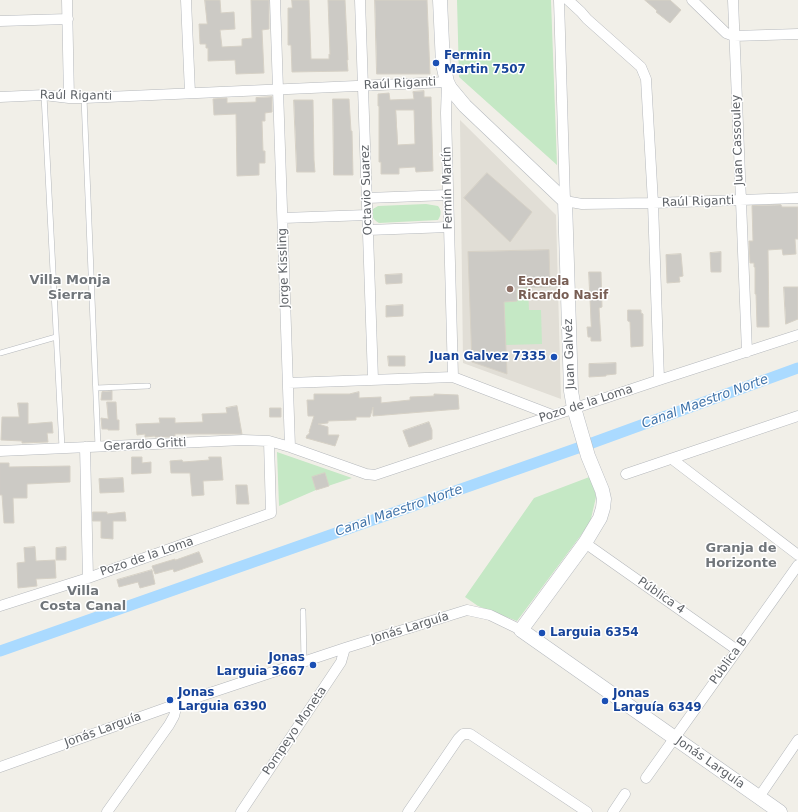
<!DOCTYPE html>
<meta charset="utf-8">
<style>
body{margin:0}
canvas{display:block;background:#f1efe8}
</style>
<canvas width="798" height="812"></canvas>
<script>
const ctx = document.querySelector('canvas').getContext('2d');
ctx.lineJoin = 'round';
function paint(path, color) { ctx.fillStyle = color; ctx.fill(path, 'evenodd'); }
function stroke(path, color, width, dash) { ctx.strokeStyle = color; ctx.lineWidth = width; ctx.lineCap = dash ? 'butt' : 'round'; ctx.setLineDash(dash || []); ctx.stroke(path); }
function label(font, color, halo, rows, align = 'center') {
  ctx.font = font + ' "DejaVu Sans",sans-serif'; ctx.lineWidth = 3; ctx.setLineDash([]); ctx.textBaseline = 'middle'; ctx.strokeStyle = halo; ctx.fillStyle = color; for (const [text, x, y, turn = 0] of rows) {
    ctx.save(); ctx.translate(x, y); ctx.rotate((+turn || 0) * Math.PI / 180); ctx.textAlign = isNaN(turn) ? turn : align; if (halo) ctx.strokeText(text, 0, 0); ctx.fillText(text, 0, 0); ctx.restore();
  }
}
const education = new Path2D(`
 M460 120 556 215 561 399 463 363Z`);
const green = new Path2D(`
 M457 0H551L557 165 459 77Z
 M426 204 438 206C442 211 441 215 438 220L379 223C372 219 372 216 373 209L378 206Z
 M528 288 529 310H541L542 344 506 345 504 302 517 301V289Z
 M277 452 352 478 316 490 279 506Z
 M592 476 596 497 590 523 517 621 478 606 465 597 534 498Z`);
const canal = new Path2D(`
 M0 651 592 443 798 368`);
const building = new Path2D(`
 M205 0H220L221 13 234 12 235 29 220 30 222 47 242 46V39L252 38 251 0H269V29L262 30 264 73 236 74 235 60 208 61V48H206V44H200L199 24H207Z
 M292 0H309L311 59H329V54L330 55 328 0H345L348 60H347L348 71 292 72 291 45H288V8H292Z
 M375 0H427L430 74H377Z
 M645 0H670L681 10 670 23 656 12 657 11Z
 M424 91V97H431L433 171 416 172 415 167 399 168V174H381V162H379V106H378V94L389 93 390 100 414 99 413 92ZM396 110H414L415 144 398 145Z
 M272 97V112L265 113V121H262L263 151H265V163H259V175L237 176 236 114 214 115 213 99 227 98V103L256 102V98Z
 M333 99H349L351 131H352L353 175H334Z
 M294 100H313L314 160 315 172H297Z
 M487 173 532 212 510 242 464 198Z
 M781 205 782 207H798V239H795L796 254 783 255 782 249 768 250 769 327H757L756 294H755V267H754V263H750L749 241H753L752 206Z
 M549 250 550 287 517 288V301L504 302 507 374 472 362 468 252Z
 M721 252V272H711L710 253Z
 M681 254 683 276 679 277 680 282 667 283 666 255Z
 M589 272H601L602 307 599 308 601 341H591V337H588L587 327H591Z
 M402 274V283L386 284 385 275Z
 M784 287H798V319L786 324Z
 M403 305V316L386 317V306Z
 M628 310H641V313L643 314V346L631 347 630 322 628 321Z
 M388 356H405V366H389Z
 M616 363V374L606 375V376L589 377V364Z
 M112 391V400H101L102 392Z
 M359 392V398L381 397V403L410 400V397L434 396V394L458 395 459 409 373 416V407L370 417H356V420L328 421V423L318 424 328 427V435H339L335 446 306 438 307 435H308L310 432H309L314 416H308L307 400H314V394H349Z
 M107 402H116L117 420H119V430H108V429H102L101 418 108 419Z
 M18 403H28V424L52 422 53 433H47L48 442 22 443V441L1 440 2 417H19Z
 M237 406 242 434H175V437H155V436L145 437V434L137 435 136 424 160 423 159 418H175V423L203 422 202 414 227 413 226 408Z
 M270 408H281V417H270Z
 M429 422 432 430V439L409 447 403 431Z
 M132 457H142V463L151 462V473L132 474Z
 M209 457H221L223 480 203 481 204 495 192 496 190 473H171L170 461 182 460 183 462 209 460Z
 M0 463H9V467L70 466V482L27 484V498H13L14 523H4L2 495H0Z
 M325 473 329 486 316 490 312 477Z
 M123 478 124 492 100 493 99 479Z
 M236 485H247L249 504H237Z
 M93 512H107V514L125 512 126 521H113V539L101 538V521H93Z
 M35 547 36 561 55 560 56 578 36 579 37 586 18 588 17 563 25 562 24 548Z
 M66 547V560H56V548Z
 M199 552 203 562 174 572 173 569 155 574 152 566 175 559V560Z
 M152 570 155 584 140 588 138 582 119 587 117 580Z`);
const service = new Path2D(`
 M44 95 62 448
 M84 98 98 447
 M0 353 56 337
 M96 388 148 386
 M303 611 304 661`);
const minor = new Path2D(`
 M67 0 69 98
 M186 0 190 93
 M275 0 290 447
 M360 0 373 379
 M559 0 565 201 582 204 653 203 798 198
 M568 0 581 12 587 19 641 67 646 79 653 203 659 380
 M692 0 726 33 734 36 798 34
 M733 0 747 352
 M0 21 68 19
 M0 97 44 95 69 98H84L447 82 446 113 453 377
 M367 198 448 195
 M283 218 367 215
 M368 230 449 227
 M288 383 453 377 552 415
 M85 447 88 578
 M0 451 243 440 269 441 290 447 366 474 375 475 659 380 798 335
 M672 459 798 555
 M626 474 798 416
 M585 543 737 650
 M0 606 88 578 271 513 269 441
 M0 767 177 704 345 648 467 610 490 615 521 630
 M646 778 798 565
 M759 797 798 740
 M107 812 169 725 174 716 177 704
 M241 812 341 662 345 648
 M408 812 458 739 463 734H470L587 812
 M613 812 625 794`);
const secondary = new Path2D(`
 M440 0 443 64 447 82 450 88 465 106 565 201 571 391 574 408 588 456 602 490 604 499 603 508 600 518 585 543 521 630 780 812`);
const markers = [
 [436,63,4,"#1a4fb4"],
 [510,289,4,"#8d6e63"],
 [554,357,4,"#1a4fb4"],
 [542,633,4,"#1a4fb4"],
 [313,665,4,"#1a4fb4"],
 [170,700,4,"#1a4fb4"],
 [605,701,4,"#1a4fb4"]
];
const transitNames = [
 ["Fermin",444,56],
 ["Martin 7507",444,70],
 ["Juan Galvez 7335",546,357,"right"],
 ["Larguia 6354",550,633],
 ["Jonas",305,658,"right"],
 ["Larguia 3667",305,672,"right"],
 ["Jonas",178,693],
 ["Larguia 6390",178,707],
 ["Jonas",613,694],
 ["Larguía 6349",613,708]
];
const streetNames = [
 ["Raúl Riganti",400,84,-3],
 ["Raúl Riganti",76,96,1],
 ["Juan Cassouley",738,140,-92],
 ["Fermín Martín",448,188,-91],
 ["Octavio Suarez",367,190,-92],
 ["Raúl Riganti",698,202,-2],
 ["Jorge Kissling",284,268,-92],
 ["Juan Galvéz",570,354,-92],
 ["Pozo de la Loma",586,404,-18],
 ["Gerardo Gritti",145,445,-3],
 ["Pozo de la Loma",147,557,-19],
 ["Pública 4",661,596,35],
 ["Jonás Larguía",410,628,-17],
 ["Pública B",729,661,-54],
 ["Jonás Larguía",103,730,-20],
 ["Pompeyo Moneta",295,731,-56],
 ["Jonás Larguía",710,763,35]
];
const educationNames = [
 ["Escuela",518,282],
 ["Ricardo Nasif",518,296]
];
const neighbourhoodNames = [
 ["Villa Monja",70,281],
 ["Sierra",70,296],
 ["Granja de",741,549],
 ["Horizonte",741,564],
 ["Villa",83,592],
 ["Costa Canal",83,607]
];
const waterNames = [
 ["Canal Maestro Norte",705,402,-20],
 ["Canal Maestro Norte",399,511,-19]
];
paint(education, '#e1ded6');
paint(green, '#c5e8c5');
stroke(canal, '#aadaff', 11);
paint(building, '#cccac5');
stroke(building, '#d6d1c6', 1);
stroke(service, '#b5b8bc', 6);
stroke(minor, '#b5b8bc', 11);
stroke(secondary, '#b6babf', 15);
stroke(service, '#fff', 5);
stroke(minor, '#fff', 10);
stroke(secondary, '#fff', 14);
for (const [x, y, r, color] of markers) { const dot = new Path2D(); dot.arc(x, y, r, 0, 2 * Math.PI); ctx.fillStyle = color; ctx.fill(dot); stroke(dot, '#fff', 1.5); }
label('bold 12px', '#164399', '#fff', transitNames, 'left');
label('12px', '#5f6368', '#fff', streetNames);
label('bold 12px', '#785e54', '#fff', educationNames, 'left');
label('bold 13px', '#70757a', '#fff', neighbourhoodNames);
label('italic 13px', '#4174aa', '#fff', waterNames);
</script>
